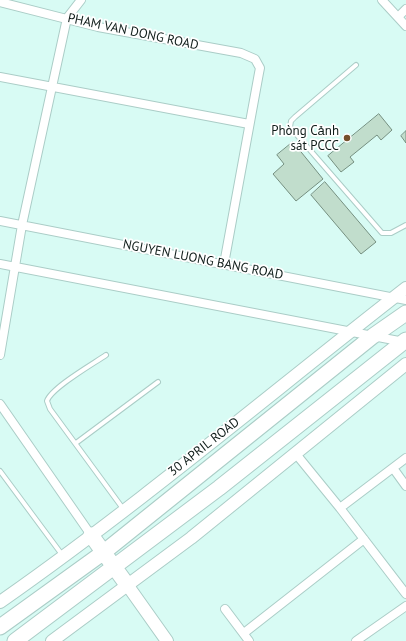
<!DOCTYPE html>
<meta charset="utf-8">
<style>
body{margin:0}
canvas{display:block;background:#d8fbf4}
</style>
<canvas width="406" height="641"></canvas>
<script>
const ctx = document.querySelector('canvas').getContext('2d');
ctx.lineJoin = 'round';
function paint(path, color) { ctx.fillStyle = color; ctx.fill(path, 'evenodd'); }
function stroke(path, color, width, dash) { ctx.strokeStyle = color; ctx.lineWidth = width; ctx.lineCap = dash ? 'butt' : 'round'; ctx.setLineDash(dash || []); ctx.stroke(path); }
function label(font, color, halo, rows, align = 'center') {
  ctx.font = font + ' "PT Sans",sans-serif'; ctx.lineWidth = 3.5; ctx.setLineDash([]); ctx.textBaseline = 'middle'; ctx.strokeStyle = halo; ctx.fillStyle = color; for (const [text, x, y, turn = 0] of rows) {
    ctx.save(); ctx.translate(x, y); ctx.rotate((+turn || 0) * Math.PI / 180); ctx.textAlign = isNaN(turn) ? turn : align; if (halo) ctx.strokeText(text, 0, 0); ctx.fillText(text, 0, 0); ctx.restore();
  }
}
const building = new Path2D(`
 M379 114 392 130 381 140 377 135 350 157 354 162 341 172 328 156Z
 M406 131V143L401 136Z
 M293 142 323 179 296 201 273 174 284 164 277 155Z
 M325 182 376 242 361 254 311 195Z`);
const lane = new Path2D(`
 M356 65 295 117 291 121 290 127 382 233H391L406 225
 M106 355C93 364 51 388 47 401L50 409 124 510
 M76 443 158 382
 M0 471 63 556`);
const street = new Path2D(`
 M382 0 406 26
 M0 2 98 27 241 53 255 59 260 68 259 73 224 264
 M398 17 406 9
 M0 77 249 124
 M0 221 406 300
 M0 264 404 342
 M0 355 22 225 67 18 81 0
 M0 404 91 535
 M296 454 340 508 406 594
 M393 468 406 486
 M340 508 406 458
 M225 609 249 641
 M244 633 364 539
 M356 641 406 606`);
const secondary = new Path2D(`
 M128 586 167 641
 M0 602C140 504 271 393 406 288
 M52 641 191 538 406 364`);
const highway = new Path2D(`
 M91 535 128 586
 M0 627 104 552 373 336 406 313
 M15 641 219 488 406 340`);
const markers = [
 [347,138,4,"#75502b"]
];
const streetNames = [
 ["PHAM VAN DONG ROAD",133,32,12],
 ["NGUYEN LUONG BANG ROAD",203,260,11],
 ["30 APRIL ROAD",204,447,-38]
];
const poiNames = [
 ["Phòng Cảnh",339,131],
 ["sát PCCC",339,146]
];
paint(building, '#c1ddcc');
stroke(building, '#758f80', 1);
stroke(lane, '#abcdc7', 6);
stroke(street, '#abcdc7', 10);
stroke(secondary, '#abcdc7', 14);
stroke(highway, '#abcdc7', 17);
stroke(lane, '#fff', 4);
stroke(street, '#fff', 8);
stroke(secondary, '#fff', 12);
stroke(highway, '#fff', 15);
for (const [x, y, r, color] of markers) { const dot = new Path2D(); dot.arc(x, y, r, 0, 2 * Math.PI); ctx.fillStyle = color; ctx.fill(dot); stroke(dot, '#fff', 1.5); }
label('13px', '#0f1c19', '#fff', streetNames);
label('13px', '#0f1c19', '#fff', poiNames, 'right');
</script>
